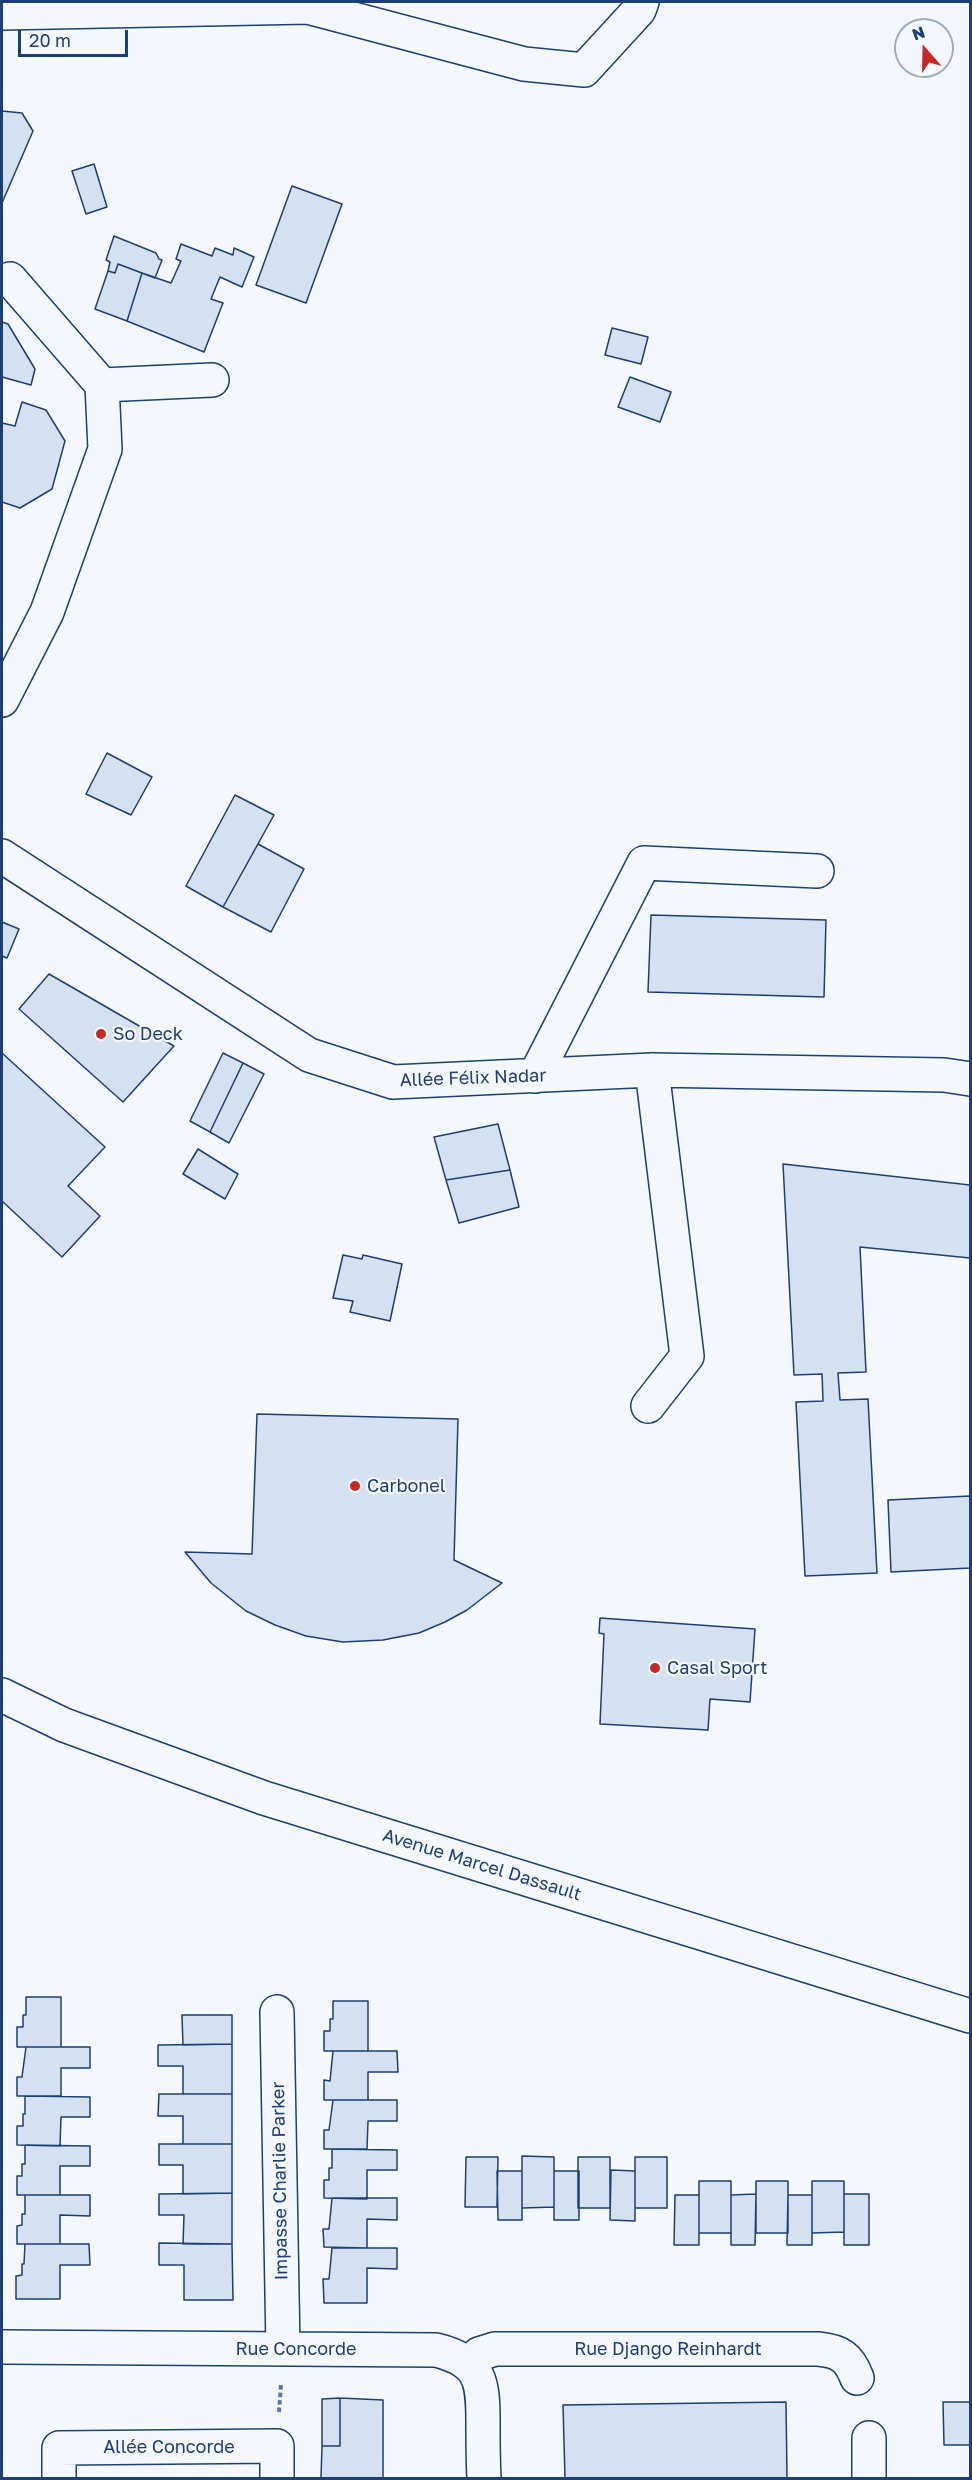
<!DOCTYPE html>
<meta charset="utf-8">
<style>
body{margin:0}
#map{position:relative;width:972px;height:2480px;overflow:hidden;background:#f4f7fb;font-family:"Golos Text",sans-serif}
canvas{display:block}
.frame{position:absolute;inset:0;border:3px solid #1d3f73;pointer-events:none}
.north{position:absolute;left:894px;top:18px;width:60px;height:60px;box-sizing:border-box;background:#f4f7fb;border:2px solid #9eadc5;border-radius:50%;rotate:340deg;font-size:16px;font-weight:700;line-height:24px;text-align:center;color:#1d3f73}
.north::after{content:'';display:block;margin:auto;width:21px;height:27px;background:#c62828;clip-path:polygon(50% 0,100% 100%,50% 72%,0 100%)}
.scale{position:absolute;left:18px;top:30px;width:110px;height:27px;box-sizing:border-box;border:3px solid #1d3f73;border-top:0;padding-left:8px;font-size:18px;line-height:21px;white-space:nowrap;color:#1d3f73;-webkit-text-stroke:4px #f4f7fb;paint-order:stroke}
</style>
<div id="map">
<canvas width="972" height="2480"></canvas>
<div class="frame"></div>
<div class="north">N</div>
<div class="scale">20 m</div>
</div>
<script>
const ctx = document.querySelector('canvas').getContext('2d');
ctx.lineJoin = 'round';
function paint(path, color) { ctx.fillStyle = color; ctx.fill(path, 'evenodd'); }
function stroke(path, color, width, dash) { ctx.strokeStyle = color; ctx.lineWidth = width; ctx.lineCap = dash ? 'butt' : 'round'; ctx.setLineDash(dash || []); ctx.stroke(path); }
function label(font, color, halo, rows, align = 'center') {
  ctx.font = font + ' "Golos Text",sans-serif'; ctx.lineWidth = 4.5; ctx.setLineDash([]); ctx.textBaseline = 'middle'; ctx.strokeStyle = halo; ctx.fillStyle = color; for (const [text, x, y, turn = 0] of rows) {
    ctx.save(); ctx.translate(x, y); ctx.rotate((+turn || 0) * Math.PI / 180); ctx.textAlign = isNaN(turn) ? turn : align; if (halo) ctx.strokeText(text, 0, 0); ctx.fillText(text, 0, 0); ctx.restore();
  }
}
const building = new Path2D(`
 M2 111 22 113 33 131 2 203Z
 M94 164 107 207 86 214 72 171Z
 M292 186 342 204 306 303 256 285Z
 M114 236 156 253 159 259 162 260 155 278 118 264 115 273 108 271 110 262 106 260Z
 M181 244 212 256 215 248 233 255 234 248 254 257 242 287 220 277 211 299 223 303 204 352 127 321 142 273 171 283 181 261 176 259Z
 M118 264 142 273 127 321 95 309 108 271 115 273Z
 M2 322 8 324 35 369 31 385 2 377Z
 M612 328 648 337 641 364 605 355Z
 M630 377 671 392 660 422 618 407Z
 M22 402 46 410 65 441 52 489 20 508 2 502V423L15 426Z
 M107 753 152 777 131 815 86 794Z
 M235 795 274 815 223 907 186 886Z
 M258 844 304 869 271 932 223 907Z
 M651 915 826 920 824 997 648 992Z
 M2 922 19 929 7 958 2 956Z
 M49 974 174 1046 123 1102 19 1009Z
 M2 1053 105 1147 68 1186 100 1216 62 1257 2 1201Z
 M223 1053 243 1063 210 1132 190 1121Z
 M243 1063 264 1074 229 1143 210 1132Z
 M498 1124 510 1170 446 1180 434 1137Z
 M198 1149 238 1174 225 1199 183 1174Z
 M783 1164 970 1185V1258L860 1247 866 1372 838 1373 840 1400 868 1399 877 1573 805 1576 796 1402 823 1401 822 1374 794 1375Z
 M510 1170 519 1207 459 1223 446 1180Z
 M343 1255 362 1259 363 1255 402 1264 390 1321 350 1312 353 1301 333 1298Z
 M257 1414 458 1419 454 1560 502 1583 467 1610 445 1622 419 1633 383 1640 343 1642 306 1636 275 1625 246 1611 211 1583 185 1552 252 1554Z
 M970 1496V1568L891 1572 888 1500Z
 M600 1618 755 1629 750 1702 710 1699 708 1730 600 1724 604 1634 599 1633Z
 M26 1997H61V2047H17V2027H23V2015H26Z
 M333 2001H368V2051H324V2031H330V2019H333Z
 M182 2015H232V2044L183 2045Z
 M232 2044V2094H183V2066H158V2045Z
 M26 2047H90V2068H61V2096H17V2077H22Z
 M333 2051H397L398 2072H368V2100H324V2080L330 2081Z
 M159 2094H232V2144H183V2116H158Z
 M25 2096 90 2097V2117H61L60 2146 17 2145V2126H23V2114H25Z
 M333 2100H397V2121H368L367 2149H324V2130H329Z
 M159 2144H232V2193L183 2194V2165H159Z
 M25 2145 90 2146V2166H60V2195H17V2176H22V2164H25Z
 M332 2149 397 2150V2170H367V2199L324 2198V2180H329V2168H332Z
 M522 2156 554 2157V2207L522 2208Z
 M466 2157H498L497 2207H465Z
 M578 2157H610V2208H578Z
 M635 2157H667V2208H635Z
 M611 2170 635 2171V2221L610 2220Z
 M497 2171H522V2220H498Z
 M554 2171H579V2220H554Z
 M699 2181H731V2233H699Z
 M756 2181H788V2233H756Z
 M812 2181H844V2232L812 2233Z
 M232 2193V2244H183L184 2215H159V2194Z
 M756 2194 755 2245H731V2195Z
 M844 2194H869V2245H844Z
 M25 2195H90V2216L60 2215V2244H17V2226L22 2225V2214H25Z
 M675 2195H699V2245H674Z
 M788 2195H812V2245H787Z
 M332 2198H397V2220L367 2219V2248L324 2247 323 2229H329Z
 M159 2243 232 2244 233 2300H184V2265H159Z
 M25 2244H89L90 2265H60V2299H16V2276L22 2275V2264H24Z
 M332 2248H397V2269L367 2268V2303H324L323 2279H329Z
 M340 2398 383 2400V2478H321L322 2446H340Z
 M340 2398V2446H322V2399Z
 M786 2402 787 2478H565L563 2405Z
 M943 2402H970V2445H944Z`);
const path = new Path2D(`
 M279 2412 281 2384`);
const minor = new Path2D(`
 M2 13 308 7 524 64 584 70 639 10 642 2
 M10 279 102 385 212 380
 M2 700 47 612 105 449 102 385
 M2 856 309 1055 393 1082 652 1070 944 1075 970 1079
 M535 1076 644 863 817 871
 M648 1406 687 1356 652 1070
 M277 2012 283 2349
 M2 2347 436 2350C481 2361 483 2381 483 2422 483 2441 483 2460 484 2478
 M469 2364 479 2354 495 2349H818C840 2351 849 2357 857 2378
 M59 2478V2448L277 2446V2478
 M869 2478V2438`);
const major = new Path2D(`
 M2 1695 64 1725 264 1798 970 2016`);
const markers = [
 [101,1034,6,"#c62828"],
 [355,1486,6,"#c62828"],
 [655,1668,6,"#c62828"]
];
const poiNames = [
 ["So Deck",113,1034],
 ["Carbonel",367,1486],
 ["Casal Sport",667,1668]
];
const streetNames = [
 ["Allée Félix Nadar",473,1078,-2],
 ["Avenue Marcel Dassault",482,1865,17],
 ["Impasse Charlie Parker",280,2181,-91],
 ["Rue Concorde",296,2349],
 ["Rue Django Reinhardt",668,2349],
 ["Allée Concorde",169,2447]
];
paint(building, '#d5e0f0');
stroke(building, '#1d3f73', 1.5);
stroke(minor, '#1d3f73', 36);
stroke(major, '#1d3f73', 36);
stroke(path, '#5e769c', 4, [4.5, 3]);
stroke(minor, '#f4f7fb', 33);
stroke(major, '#f4f7fb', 33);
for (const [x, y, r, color] of markers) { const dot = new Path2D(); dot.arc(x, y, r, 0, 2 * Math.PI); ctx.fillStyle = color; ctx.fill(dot); stroke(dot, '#f4f7fb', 2); }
label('18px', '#1d3f73', '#f4f7fb', poiNames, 'left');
label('18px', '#1d3f73', '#f4f7fb', streetNames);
</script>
